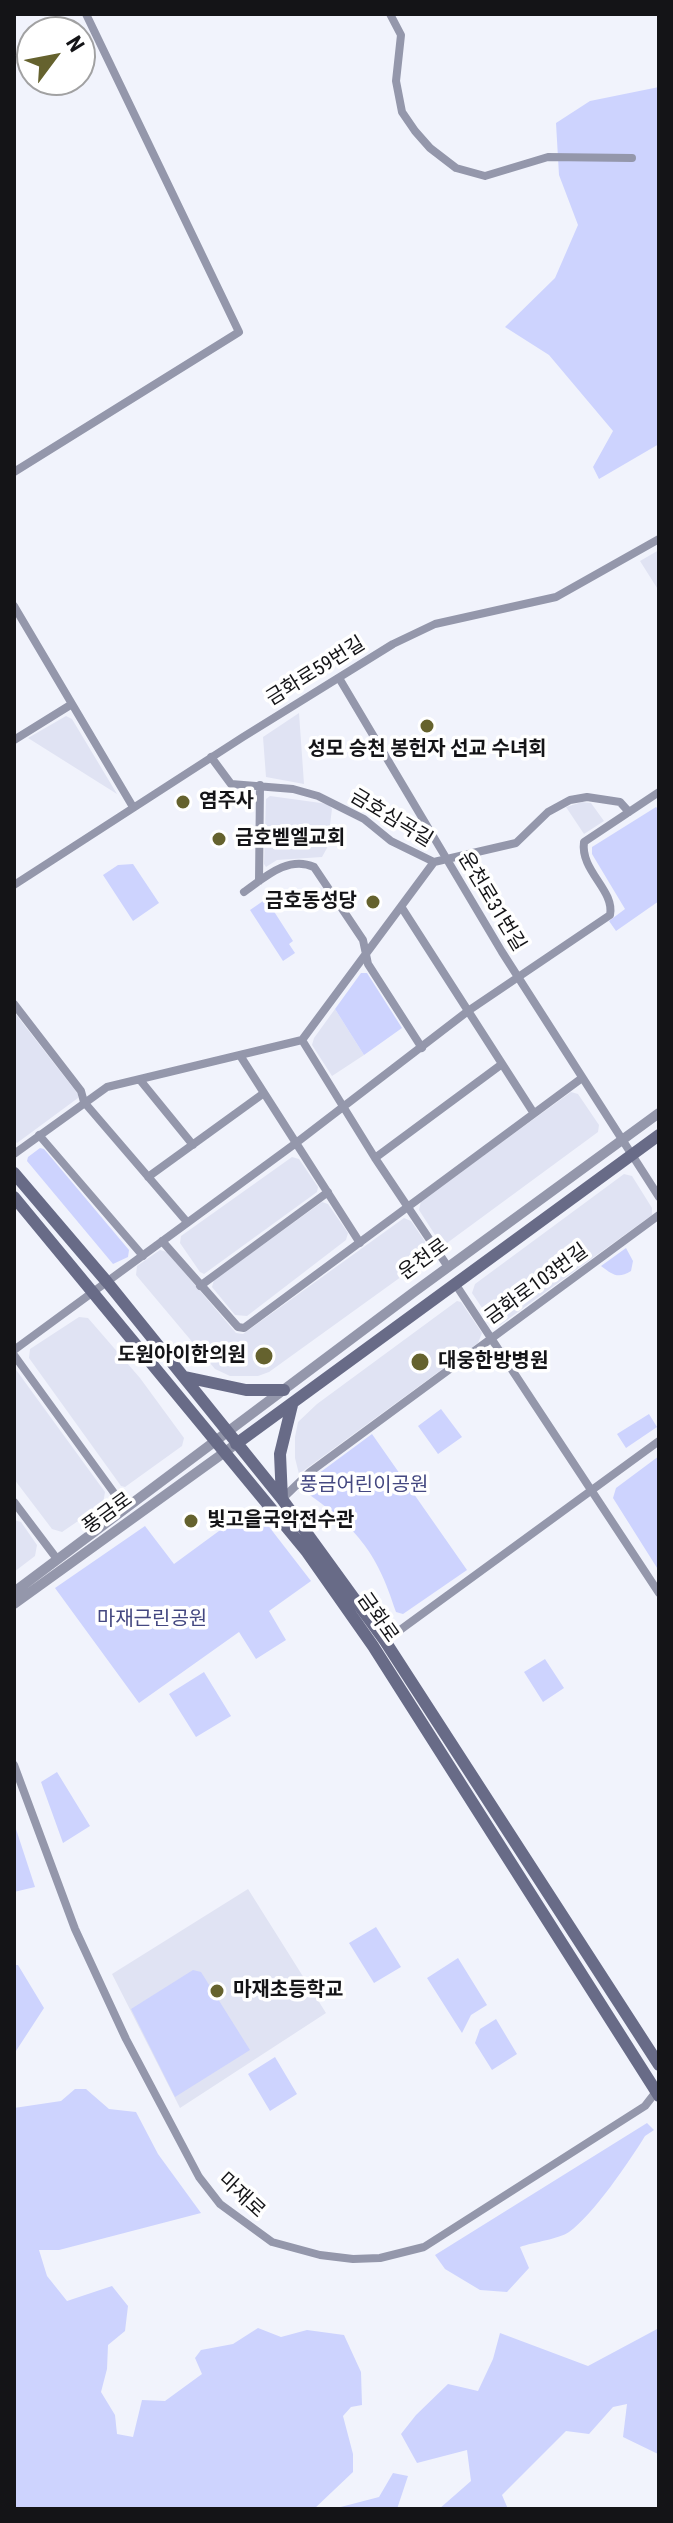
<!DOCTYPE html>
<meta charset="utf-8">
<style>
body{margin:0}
#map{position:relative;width:673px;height:2523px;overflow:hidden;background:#f1f3fc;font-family:"Roboto Condensed",sans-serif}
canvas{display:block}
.frame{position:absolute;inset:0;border:16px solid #141417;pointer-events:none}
.north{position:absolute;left:16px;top:16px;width:80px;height:80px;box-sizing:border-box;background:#fff;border:2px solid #a1a1a2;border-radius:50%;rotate:58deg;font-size:22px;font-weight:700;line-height:32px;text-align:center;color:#141417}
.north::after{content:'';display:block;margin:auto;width:28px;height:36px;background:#65622e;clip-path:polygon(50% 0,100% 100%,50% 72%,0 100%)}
</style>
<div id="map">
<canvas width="673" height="2523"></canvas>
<div class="frame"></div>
<div class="north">N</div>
</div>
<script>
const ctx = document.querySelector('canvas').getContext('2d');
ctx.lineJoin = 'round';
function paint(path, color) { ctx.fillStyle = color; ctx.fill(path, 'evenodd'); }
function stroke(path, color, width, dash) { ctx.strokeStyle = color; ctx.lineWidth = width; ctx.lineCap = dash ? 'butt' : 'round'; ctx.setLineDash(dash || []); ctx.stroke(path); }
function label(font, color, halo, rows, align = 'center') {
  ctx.font = font + ' "Roboto Condensed","Noto Sans KR",sans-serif'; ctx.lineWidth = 7; ctx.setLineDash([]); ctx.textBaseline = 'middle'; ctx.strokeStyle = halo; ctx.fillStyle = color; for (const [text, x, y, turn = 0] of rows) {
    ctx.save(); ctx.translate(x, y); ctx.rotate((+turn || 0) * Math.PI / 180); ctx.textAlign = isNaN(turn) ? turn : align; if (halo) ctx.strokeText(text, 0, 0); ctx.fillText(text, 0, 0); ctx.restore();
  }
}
const built = new Path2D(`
 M659 550V591L640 561Z
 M299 713 304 784 266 777 263 737Z
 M66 716 72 719 117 794 28 738Z
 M270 796 328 804 332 809 327 848 322 857 277 860 266 867 264 864 266 799Z
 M582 802 591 803 604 821 584 834 566 807Z
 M335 1009 364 1055 332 1076 312 1045 314 1038Z
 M14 1012 78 1094V1098L17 1143 14 1140Z
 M571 1092 578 1094 599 1125 598 1132 447 1243 439 1241 419 1210 421 1201Z
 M292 1157 299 1159 318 1187 317 1192 204 1274 200 1272 180 1243 181 1236Z
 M624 1174 632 1176 652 1208V1215L500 1325 493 1324 472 1293 475 1284Z
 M322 1202 328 1204 348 1233 346 1240 247 1316 235 1315 212 1287 214 1280Z
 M404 1218 411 1221 430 1249V1256L269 1372 258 1376H230L215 1369 136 1275 137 1266 160 1250 167 1252 236 1333 243 1334Z
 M457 1301 461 1302 482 1333 478 1343 299 1474 295 1458V1437L298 1422 317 1404Z
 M79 1317 88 1318 140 1378 184 1438 182 1446 125 1487 121 1486 29 1358 30 1349Z
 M14 1367 105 1492 103 1504 62 1532 52 1529 14 1479Z
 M14 1520 21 1522 37 1545 35 1556 14 1572Z
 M248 1889 326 2013 180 2108 112 1974Z`);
const green = new Path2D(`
 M659 87V444L599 479 593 467 613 431 549 355 505 327 555 278 578 225 559 175 556 123 590 101Z
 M656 807 659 810V901L616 931 609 921 625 909 592 854V847Z
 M133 864 159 903 133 921 103 875 118 865Z
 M266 899 293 941 289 944 295 953 283 961 250 910Z
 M361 973H367L402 1028 364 1055 335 1009Z
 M40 1148 44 1149 129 1250 128 1257 113 1264 27 1161 28 1157Z
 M626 1248 633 1261 631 1271C618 1279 613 1275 601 1266Z
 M441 1409 462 1437 438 1454 418 1426Z
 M649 1414 657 1427 626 1448 617 1434Z
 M372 1434 467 1570 403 1614 396 1612C376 1549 356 1528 303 1490V1485Z
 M659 1456V1571L613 1498 616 1488Z
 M253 1506 311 1581 269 1611 286 1640 256 1659 239 1632 139 1703 55 1588 145 1526 174 1564Z
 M545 1659 564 1688 543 1702 524 1672Z
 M204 1672 231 1716 196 1737 169 1694Z
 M57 1772 90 1826 63 1843 41 1782Z
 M14 1823 35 1887 14 1892Z
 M376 1927 401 1967 374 1983 349 1943Z
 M458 1958 487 2005 471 2015 462 2033 427 1978Z
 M14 1965H18L44 2008 14 2054Z
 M193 1970 201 1972 250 2050 175 2097 131 2009Z
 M496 2019 517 2054 492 2070 475 2043 480 2029Z
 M275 2057 297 2094 270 2111 248 2074Z
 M75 2089H86L109 2109 136 2112 158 2154 201 2213 59 2250H39L47 2276 67 2301 112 2286 128 2306 125 2331 108 2345 107 2369 101 2392 115 2415 117 2434 133 2437 142 2400 165 2401 202 2374 195 2358 201 2350 233 2344 258 2328 281 2337 307 2330 344 2335 361 2372 362 2405 351 2407 343 2416 353 2454V2472L314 2509H14V2108L61 2101Z
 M647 2123 654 2130 645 2136C629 2162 593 2215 569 2232 559 2239 534 2242 520 2247L529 2268 507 2292 480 2290 445 2269 435 2255Z
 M659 2328 658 2454 623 2437 627 2404 613 2407 589 2434 566 2431 502 2495 508 2509H439L471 2481 467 2450 417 2463 401 2434 416 2415 448 2384 478 2391 493 2359 500 2333 588 2366Z
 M393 2473 408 2476 397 2509H333L379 2497Z`);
const minor = new Path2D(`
 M390 14 401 35 396 81 402 112 415 131 430 148 456 168 485 176 548 157 632 158
 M14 472 239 332 86 14
 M14 606 133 807
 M339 678 502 952 659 1197
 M14 740 72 704
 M211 757 231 784 293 789 318 796 364 819 391 841 434 862 516 843 548 812 570 800 587 797 620 802 629 812
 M259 881 260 785
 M14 885 243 737 393 644 435 624 556 597 659 539
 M244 892C264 878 288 855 314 867L363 940 368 964 422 1048
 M402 908 533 1112
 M14 1004 81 1091 84 1102 187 1222
 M302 1040 375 1158 448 1267
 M241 1057 360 1243
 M140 1080 193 1145
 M39 1135 143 1256
 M14 1154 107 1087 302 1040 434 862
 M375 1158 502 1064
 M148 1177 264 1093
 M162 1241 238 1327 244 1328 582 1078
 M456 1285 659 1593
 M200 1286 328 1192
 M14 1350 296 1143 468 1011 610 915C615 890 580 871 584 842L659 792
 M14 1355 125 1508
 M282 1499 310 1472 348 1444 659 1215
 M14 1502 57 1559
 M385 1641 659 1441
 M14 1765 75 1929 126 2039 199 2177 220 2204 272 2242 320 2255 353 2259 380 2258 424 2247 645 2106 659 2088`);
const tertiary = new Path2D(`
 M14 1592 414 1292 659 1113
 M14 1604 236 1444`);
const secondary = new Path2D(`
 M14 1173 107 1282 282 1499 385 1641 659 2065
 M14 1197 307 1552 373 1646 659 2096
 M185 1377 246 1390H284
 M236 1444 659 1135
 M282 1499 280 1454 292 1405`);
const markers = [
 [427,726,8,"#65622e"],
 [183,802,8,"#65622e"],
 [219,839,8,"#65622e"],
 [373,902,8,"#65622e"],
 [264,1356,10,"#65622e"],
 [420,1362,10,"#65622e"],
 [191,1521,8,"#65622e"],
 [217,1991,8,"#65622e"]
];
const streetNames = [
 ["금화로59번길",316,672,-32],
 ["금호심곡길",391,819,31],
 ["운천로31번길",491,902,59],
 ["운천로",424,1260,-36],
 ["금화로103번길",537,1285,-36],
 ["풍금로",108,1514,-36],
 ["금화로",377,1618,55],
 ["마재로",241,2196,43]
];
const poiNames = [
 ["성모 승천 봉헌자 선교 수녀회",427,750,"center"],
 ["염주사",199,802],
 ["금호벧엘교회",235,839],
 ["금호동성당",357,902,"right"],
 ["도원아이한의원",246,1356,"right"],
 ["대웅한방병원",438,1362],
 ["빛고을국악전수관",207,1521],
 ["마재초등학교",233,1991]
];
const parkNames = [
 ["풍금어린이공원",364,1486],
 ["마재근린공원",152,1620]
];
paint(built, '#e0e3f3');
paint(green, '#cdd3fe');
stroke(minor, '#9497ab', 8);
stroke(tertiary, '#9497ab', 10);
stroke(secondary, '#686b87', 12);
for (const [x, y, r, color] of markers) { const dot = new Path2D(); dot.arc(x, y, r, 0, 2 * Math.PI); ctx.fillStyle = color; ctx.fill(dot); stroke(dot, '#fff', 3); }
label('20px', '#141417', '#fff', streetNames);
label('bold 20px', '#141417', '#fff', poiNames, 'left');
label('20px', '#444881', '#fff', parkNames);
</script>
